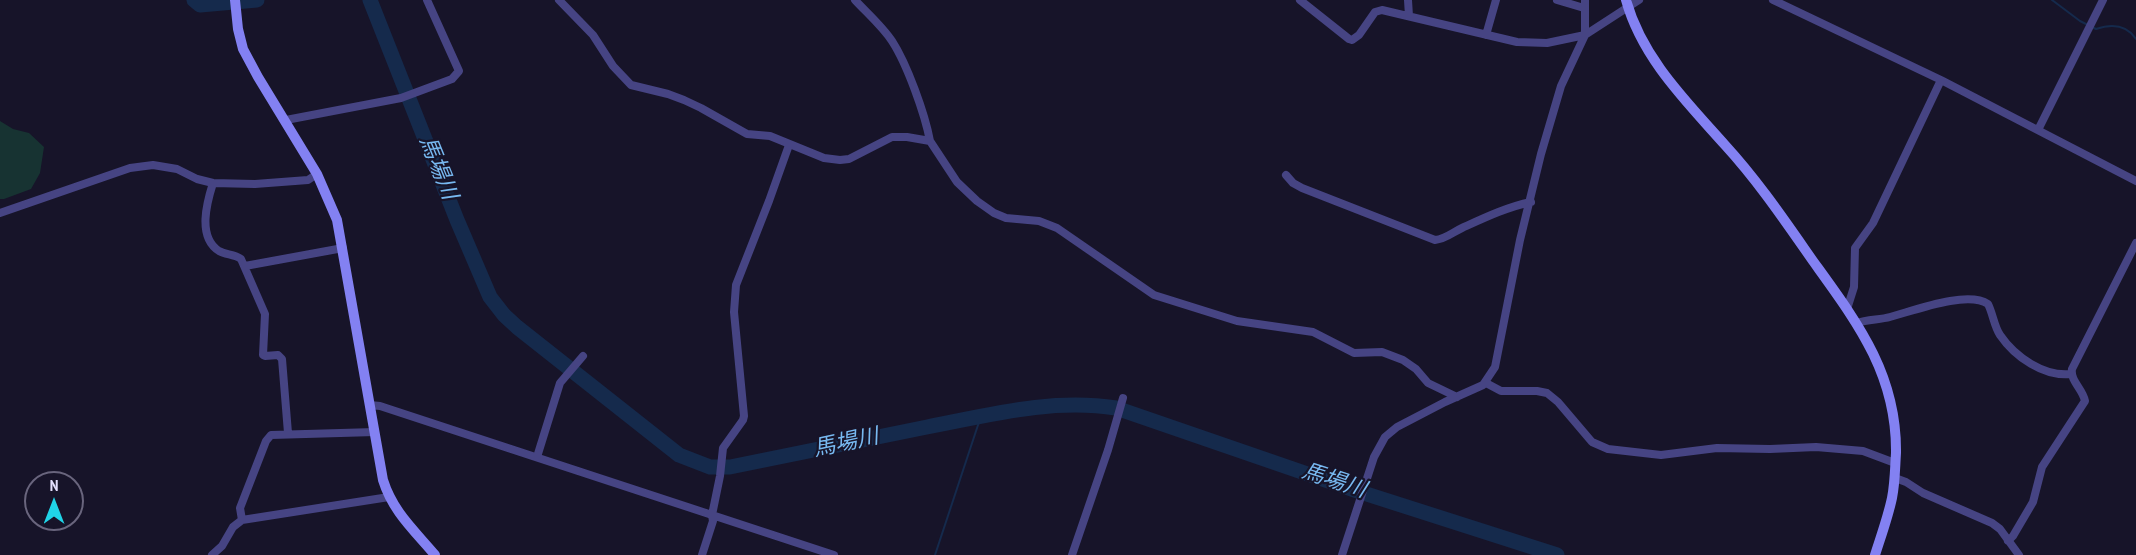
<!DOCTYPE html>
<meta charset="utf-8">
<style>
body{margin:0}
#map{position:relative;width:2136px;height:555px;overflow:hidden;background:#171429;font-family:"PT Sans Narrow",sans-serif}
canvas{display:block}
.north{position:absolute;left:24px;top:471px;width:60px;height:60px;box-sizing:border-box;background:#171429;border:2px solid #69657d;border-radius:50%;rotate:0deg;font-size:16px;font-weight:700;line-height:24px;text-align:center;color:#e3dffc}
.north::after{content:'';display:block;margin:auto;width:21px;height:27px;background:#20d4e7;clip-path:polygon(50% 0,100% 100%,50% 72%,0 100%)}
</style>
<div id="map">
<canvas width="2136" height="555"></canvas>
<div class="north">N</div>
</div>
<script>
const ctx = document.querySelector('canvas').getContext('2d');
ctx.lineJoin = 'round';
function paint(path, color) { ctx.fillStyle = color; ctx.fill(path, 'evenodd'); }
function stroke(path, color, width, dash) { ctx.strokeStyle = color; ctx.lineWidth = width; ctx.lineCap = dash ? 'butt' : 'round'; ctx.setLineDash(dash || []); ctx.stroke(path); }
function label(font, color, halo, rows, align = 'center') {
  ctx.font = font + ' "PT Sans Narrow","Noto Sans JP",sans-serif'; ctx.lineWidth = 4.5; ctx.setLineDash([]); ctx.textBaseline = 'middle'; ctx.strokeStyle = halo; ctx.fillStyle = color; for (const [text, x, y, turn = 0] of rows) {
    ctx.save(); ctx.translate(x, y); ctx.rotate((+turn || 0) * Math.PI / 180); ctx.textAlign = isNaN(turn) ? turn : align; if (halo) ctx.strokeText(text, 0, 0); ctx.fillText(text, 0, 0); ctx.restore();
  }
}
const green = new Path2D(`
 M0 121 13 129 29 133 44 147 40 173 31 189 4 199H0Z`);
const stream = new Path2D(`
 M2052 0 2080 21 2096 29C2111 24 2126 24 2136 39
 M935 555 981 416`);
const river = new Path2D(`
 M194 0 200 5 257 0
 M370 0 457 220 490 297 504 315 517 327 679 455 710 467H730C796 454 861 440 927 427 989 415 1052 398 1116 408L1354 490 1557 555`);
const street = new Path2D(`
 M559 0 593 35 613 66 631 85 668 94 684 100 701 108 747 134 770 136 824 158 840 160 849 159 892 137H907L930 141 957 182 977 201 994 213 1006 218 1039 221 1057 228 1154 295 1237 321 1313 332 1354 353 1382 352 1403 360 1416 369 1428 383 1457 397
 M855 0C867 13 882 26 892 41 907 64 925 114 930 141
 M1300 0 1349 39 1352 40 1359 35 1375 12 1382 10 1517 42 1547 43 1585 35 1639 0
 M1408 0 1409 16
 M1557 0 1584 8
 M1773 0 1941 80 2136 181
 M1486 35 1496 0
 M286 120 401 98 452 79 459 71 427 0
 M2038 130 2103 0
 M1286 175 1293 183 1302 188 1435 240C1446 239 1453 232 1462 228 1484 218 1507 207 1531 202
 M213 183C207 202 197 237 219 251 226 255 234 254 241 259L265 314 263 355 265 356 278 355 282 359 288 433
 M0 213 130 168 153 165 177 169 197 179 213 183 255 184 308 180 317 174
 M245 266 343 248
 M1847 309 1854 287 1855 248 1873 223 1941 80
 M1857 323C1867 319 1880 320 1890 317 1913 311 1967 290 1988 304 1993 314 1994 326 2000 335 2015 357 2044 377 2071 374
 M1486 383 1501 391H1537L1547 393 1558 402 1592 442 1608 449 1661 455 1717 448 1770 449 1816 447 1863 451 1895 463
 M370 405 380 406 834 555
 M537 457 560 383 583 356
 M1895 478 1906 482 1923 493 1992 523 2000 529 2019 555
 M242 520 240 508 266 441 271 435 375 432
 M2008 541 2013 536 2033 502 2042 467 2085 401C2083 389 2070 381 2072 369L2136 243
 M212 555 222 546 233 527 242 520 389 497
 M702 555 713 521 712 515 720 476 723 448 743 420 744 416 734 312 736 285 769 201 789 145
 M1072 555 1108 450 1123 398
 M1342 555 1374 457 1385 437 1397 427 1445 402 1483 385 1495 367 1520 240 1541 154 1561 86 1585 35V0`);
const secondary = new Path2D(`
 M235 0 238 29 243 49 258 77 317 174 337 220 383 480C393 512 414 530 435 555
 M1626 0C1642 58 1686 101 1725 145 1758 181 1785 221 1813 261 1857 322 1897 374 1896 453 1895 468 1895 483 1892 498 1888 517 1881 536 1875 555`);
const waterNames = [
 ["馬場川",438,168,68],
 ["馬場川",846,443,-12],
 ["馬場川",1334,481,18]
];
paint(green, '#173332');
stroke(stream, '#152a4c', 2);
stroke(river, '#152a4c', 15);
stroke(street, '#464483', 8);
stroke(secondary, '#8381f2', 10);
label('italic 22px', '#78b9f1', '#171429', waterNames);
</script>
